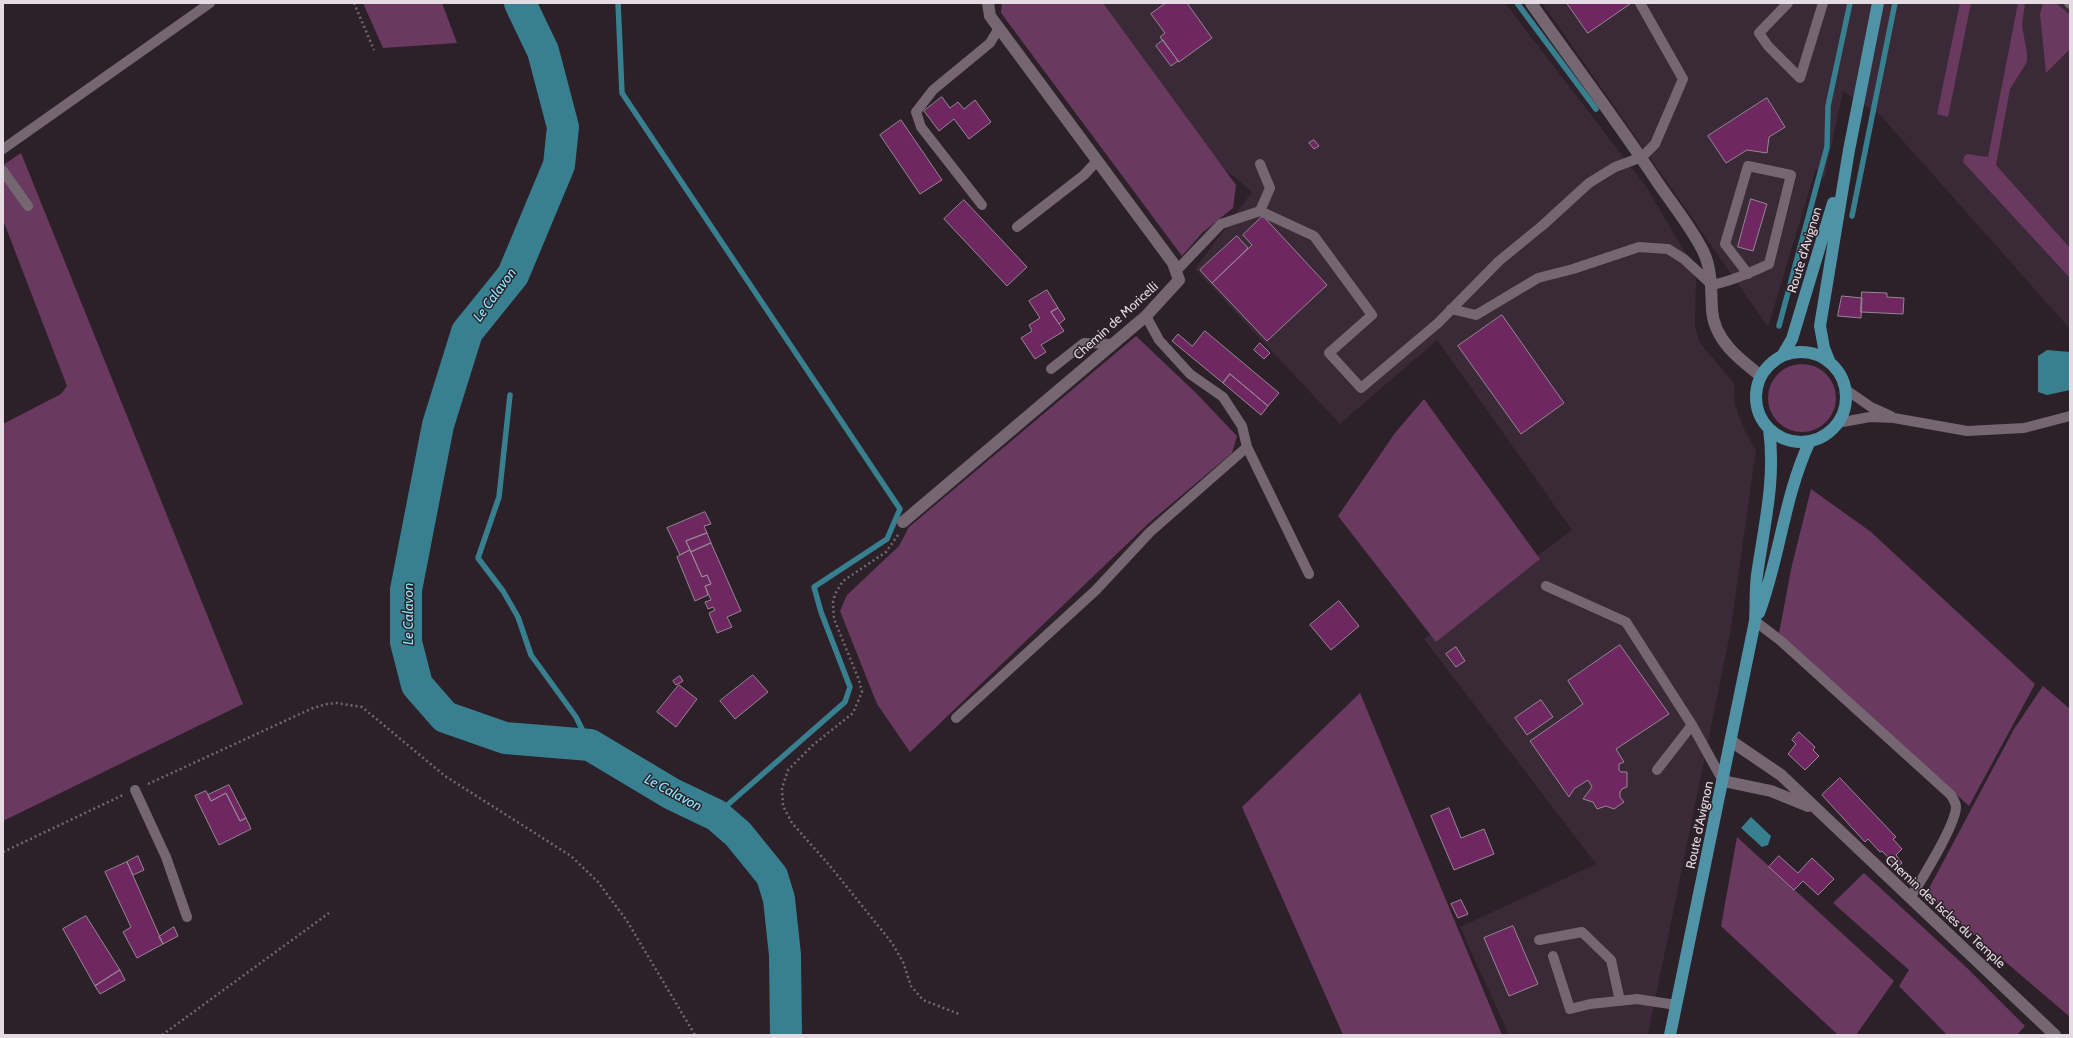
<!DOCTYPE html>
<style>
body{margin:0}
#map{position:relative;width:2073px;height:1038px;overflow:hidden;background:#2c2029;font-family:Cabin,sans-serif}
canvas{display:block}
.frame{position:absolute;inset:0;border:4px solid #e4dce2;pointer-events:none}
</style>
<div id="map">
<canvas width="2073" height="1038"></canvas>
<div class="frame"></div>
</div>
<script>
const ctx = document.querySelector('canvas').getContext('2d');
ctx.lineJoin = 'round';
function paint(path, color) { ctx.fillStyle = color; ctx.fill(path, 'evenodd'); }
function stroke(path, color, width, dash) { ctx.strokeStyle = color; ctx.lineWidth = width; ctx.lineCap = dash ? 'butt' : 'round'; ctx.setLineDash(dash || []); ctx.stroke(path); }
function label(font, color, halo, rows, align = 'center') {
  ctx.font = font + ' Cabin,sans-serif'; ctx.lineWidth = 3; ctx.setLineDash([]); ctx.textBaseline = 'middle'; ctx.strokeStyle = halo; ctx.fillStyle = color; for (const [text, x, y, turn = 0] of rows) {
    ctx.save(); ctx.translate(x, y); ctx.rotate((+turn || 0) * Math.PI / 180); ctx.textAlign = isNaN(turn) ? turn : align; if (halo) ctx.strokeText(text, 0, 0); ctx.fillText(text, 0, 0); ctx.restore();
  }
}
const built = new Path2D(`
 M1103 3H1505L1645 185 1688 257 1696 280 1695 326 1700 343 1734 383 1735 405 1745 431 1756 450 1730 634 1648 1035H1509L1460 927 1596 864 1424 639 1572 530 1437 340 1340 424 1195 269 1252 192 1213 159Z
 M1542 3H2070V329L1880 115 1843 91 1824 180 1816 168 1768 327Z`);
const green = new Path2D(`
 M363 3H442L457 43 383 48Z
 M1002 3H1103L1236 185 1233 208 1202 233 1182 256 1001 13Z
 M1960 3H1971L1948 117 1937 114Z
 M2018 3H2025L2022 26 2027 53V62L2010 89 1996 165 2070 248V278L1963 162 1964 157 1967 154 1988 157Z
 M2043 3H2056L2070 15V49L2046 73 2040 14Z
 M21 153 243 704 3 821V424L61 394 67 386 3 220V165Z
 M1136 336 1196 393 1237 436 1232 453 1150 522 910 752 877 704 840 611 847 595 899 546 909 527Z
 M1768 398a34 34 0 1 1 68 0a34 34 0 1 1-68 0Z
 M1424 399 1540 559 1436 642 1338 516 1395 433Z
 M1811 489 1871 532 2035 684 1969 806 1779 633 1792 565Z
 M2043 686 2070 709V1017L1926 894 2014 729Z
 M1360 693 1502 1035H1343L1242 807Z
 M1737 837 1894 981 1856 1035H1838L1721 926Z
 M1864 873 1966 967 2025 1026 2017 1035H1947L1899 986 1909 970 1833 903Z`);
const water = new Path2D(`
 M2047 350 2070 352V390L2047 395 2038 392V356Z
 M1751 817 1771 836 1768 845 1762 847 1741 828Z`);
const stream = new Path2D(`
 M618 3 622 93 900 509 887 539 814 587 821 612 850 687 845 702 716 815
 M1517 3 1596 109
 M1852 216 1895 3
 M1779 326 1827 147 1828 106 1850 3
 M510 395 499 497 478 558 503 591 518 617 531 655 576 717 590 745`);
const river = new Path2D(`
 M520 3 543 51 563 127 559 165 513 275 467 332 438 425 406 590V642L417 685 445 717 505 738 590 745 672 794 716 815 738 834 772 876 779 899 785 955 786 1035`);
const building = new Path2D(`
 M1166 3H1187L1212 38 1179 62 1160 37 1165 33 1151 14Z
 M1567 3H1629L1630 4 1588 33Z
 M1163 40 1178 61 1171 66 1156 46Z
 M942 97 950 108 958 102 964 109 975 100 991 122 969 139 954 119 939 131 924 111Z
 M1767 98 1785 127 1769 137 1767 153 1747 150 1726 163 1708 136Z
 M901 120 942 180 920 194 880 135Z
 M1314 140 1319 146 1314 149 1309 143Z
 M1751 199 1767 204 1753 251 1738 247Z
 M964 200 1027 267 1007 286 944 219Z
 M1263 216 1327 285 1267 341 1212 283 1252 245 1243 235Z
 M1237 236 1248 248 1212 283 1200 270Z
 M1047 290 1058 308 1051 312 1064 331 1041 345 1046 352 1035 359 1021 338 1032 331 1029 325 1040 318 1029 301Z
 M1862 292 1887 293V297L1904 298 1903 314 1861 312Z
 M1842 296 1862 298 1861 318 1838 316Z
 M1058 308 1065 319 1059 324 1051 312Z
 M1502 315 1564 403 1521 434 1458 346Z
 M1205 331 1279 393 1268 406 1230 374 1223 383 1172 341 1178 334 1192 346Z
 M1260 343 1270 353 1264 359 1254 350Z
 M1230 374 1268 406 1261 415 1223 383Z
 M705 512 711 524 704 526 707 533 686 541 690 550 680 555 667 528Z
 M707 533 711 543 691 552 686 541Z
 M711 543 741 611 727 617 732 627 717 633 709 613 715 610 713 607 708 609 705 602 711 600 705 586 711 584 707 575 702 577 691 552Z
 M690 550 702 577 707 575 711 584 705 586 708 595 695 601 677 557Z
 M1339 601 1359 626 1331 650 1310 625Z
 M1620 645 1669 714 1616 749 1624 762 1619 764V770L1621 772H1627V787L1622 789 1620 792V797L1624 802 1614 809 1606 806 1597 809 1593 802 1583 799 1592 787 1588 780 1574 789 1569 797 1530 741 1583 704 1568 681Z
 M1456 647 1465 661 1456 667 1446 654Z
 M753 675 768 692 735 719 720 701Z
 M680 676 683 681 676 685 673 681Z
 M679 685 697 699 676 727 657 712Z
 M1541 700 1553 717 1527 735 1515 718Z
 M1799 732 1815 747 1813 750 1819 756 1805 770 1788 754 1796 744 1792 740Z
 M1840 778 1896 837 1893 839 1902 849 1896 855 1902 863 1897 867 1882 851 1880 852 1868 839 1865 842 1822 795Z
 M229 785 246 818 240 821 226 793 211 801 208 795Z
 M206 791 211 801 226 793 240 821 246 818 251 829 219 845 195 796Z
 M1449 808 1461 838 1484 829 1494 854 1454 870 1431 816Z
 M138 856 144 870 133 875 127 862Z
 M1779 856 1798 873 1812 858 1834 879 1818 895 1803 881 1794 890 1769 867Z
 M127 862 163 944 137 958 123 932 131 927 105 872Z
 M1461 900 1468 914 1458 918 1451 904Z
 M86 916 120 970 95 986 63 929Z
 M1513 926 1538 984 1509 996 1484 938Z
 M174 927 178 936 163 944 159 937Z
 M120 970 125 980 100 994 95 986Z`);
const path = new Path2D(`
 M354 3 374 50
 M898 535 886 552 843 581 835 594 833 602 834 619 859 680 862 692 853 713 813 745 788 770 782 788 783 806 792 823 830 866 892 943 903 962 911 986 923 1000 959 1014
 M148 784 313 708 327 704 337 703 362 707 445 776 571 856 598 882 627 921 695 1035
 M3 852 123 795
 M162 1035 329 913`);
const lane = new Path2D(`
 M1788 3 1759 33 1768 46 1800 78 1823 3
 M2069 3 2070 4
 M3 149 210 3
 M1260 164 1270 188 1260 211
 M3 171 28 206
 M982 205 921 127 916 112 933 90 990 43 999 28
 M1017 227 1084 175 1097 161
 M1176 271 1221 224 1260 211 1314 236 1372 315 1329 353 1361 388 1438 323 1499 261 1543 225 1589 183 1615 167 1642 157 1655 144 1683 79 1640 3
 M1451 309 1476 315 1538 278 1573 269 1639 247 1668 249 1684 259 1712 285C1732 281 1750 273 1769 264L1791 175 1748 166 1725 244 1748 274
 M1146 316 1159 340 1190 374 1223 397 1242 426 1247 447 1309 574
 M1051 369 1084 343 1113 344
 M1845 389 1871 407 1891 416
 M1837 423 1870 417 1894 418 1967 431 2024 428 2070 416
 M1546 586 1626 622 1692 725
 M1755 621 1781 641 1951 795C1953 799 1956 803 1956 807 1956 824 1921 881 1910 898
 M956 718 1096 590 1150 532 1247 447
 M1657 770 1692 725 1723 781
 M135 790 166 857 187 917
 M1539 940 1582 932 1611 960 1620 1001
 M1553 956 1570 1009 1590 1004 1637 999 1676 1005`);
const street = new Path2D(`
 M1531 3C1573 63 1618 122 1658 183 1673 205 1691 227 1703 251 1712 269 1711 290 1712 310 1714 340 1739 359 1761 376
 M903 522 1146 316 1179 280 1173 263 990 16 988 3
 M1731 741 1781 775 2055 1035
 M1723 781 1771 791 1808 806`);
const primary = new Path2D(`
 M1756 397a45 45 0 1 1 90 0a45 45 0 1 1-90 0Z
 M1782 356 1792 339 1833 203
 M1830 363 1824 348 1820 326 1849 150 1878 3
 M1759 613C1780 557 1784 496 1810 441
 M1670 1035 1755 621C1756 606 1755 590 1757 575 1764 526 1776 479 1769 429`);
const streetNames = [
 ["Route d'Avignon",1805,250,-73],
 ["Chemin de Moricelli",1116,321,-42],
 ["Route d'Avignon",1700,825,-78],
 ["Chemin des Iscles du Temple",1945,912,43]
];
const waterNames = [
 ["Le Calavon",495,295,-54],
 ["Le Calavon",409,614,-90],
 ["Le Calavon",673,793,28]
];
paint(built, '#3a2936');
paint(green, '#6a395f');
paint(water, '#388090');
stroke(stream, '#388090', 5.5);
stroke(river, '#388090', 32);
paint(building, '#6f2761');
stroke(building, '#968792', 1);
stroke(path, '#736870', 2.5, [2, 3]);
stroke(lane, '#756771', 10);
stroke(street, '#756771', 12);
stroke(primary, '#5093a7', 12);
label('13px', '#e4dce2', '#2c2029', streetNames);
label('italic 14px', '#8ce8ff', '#2c2029', waterNames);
</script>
